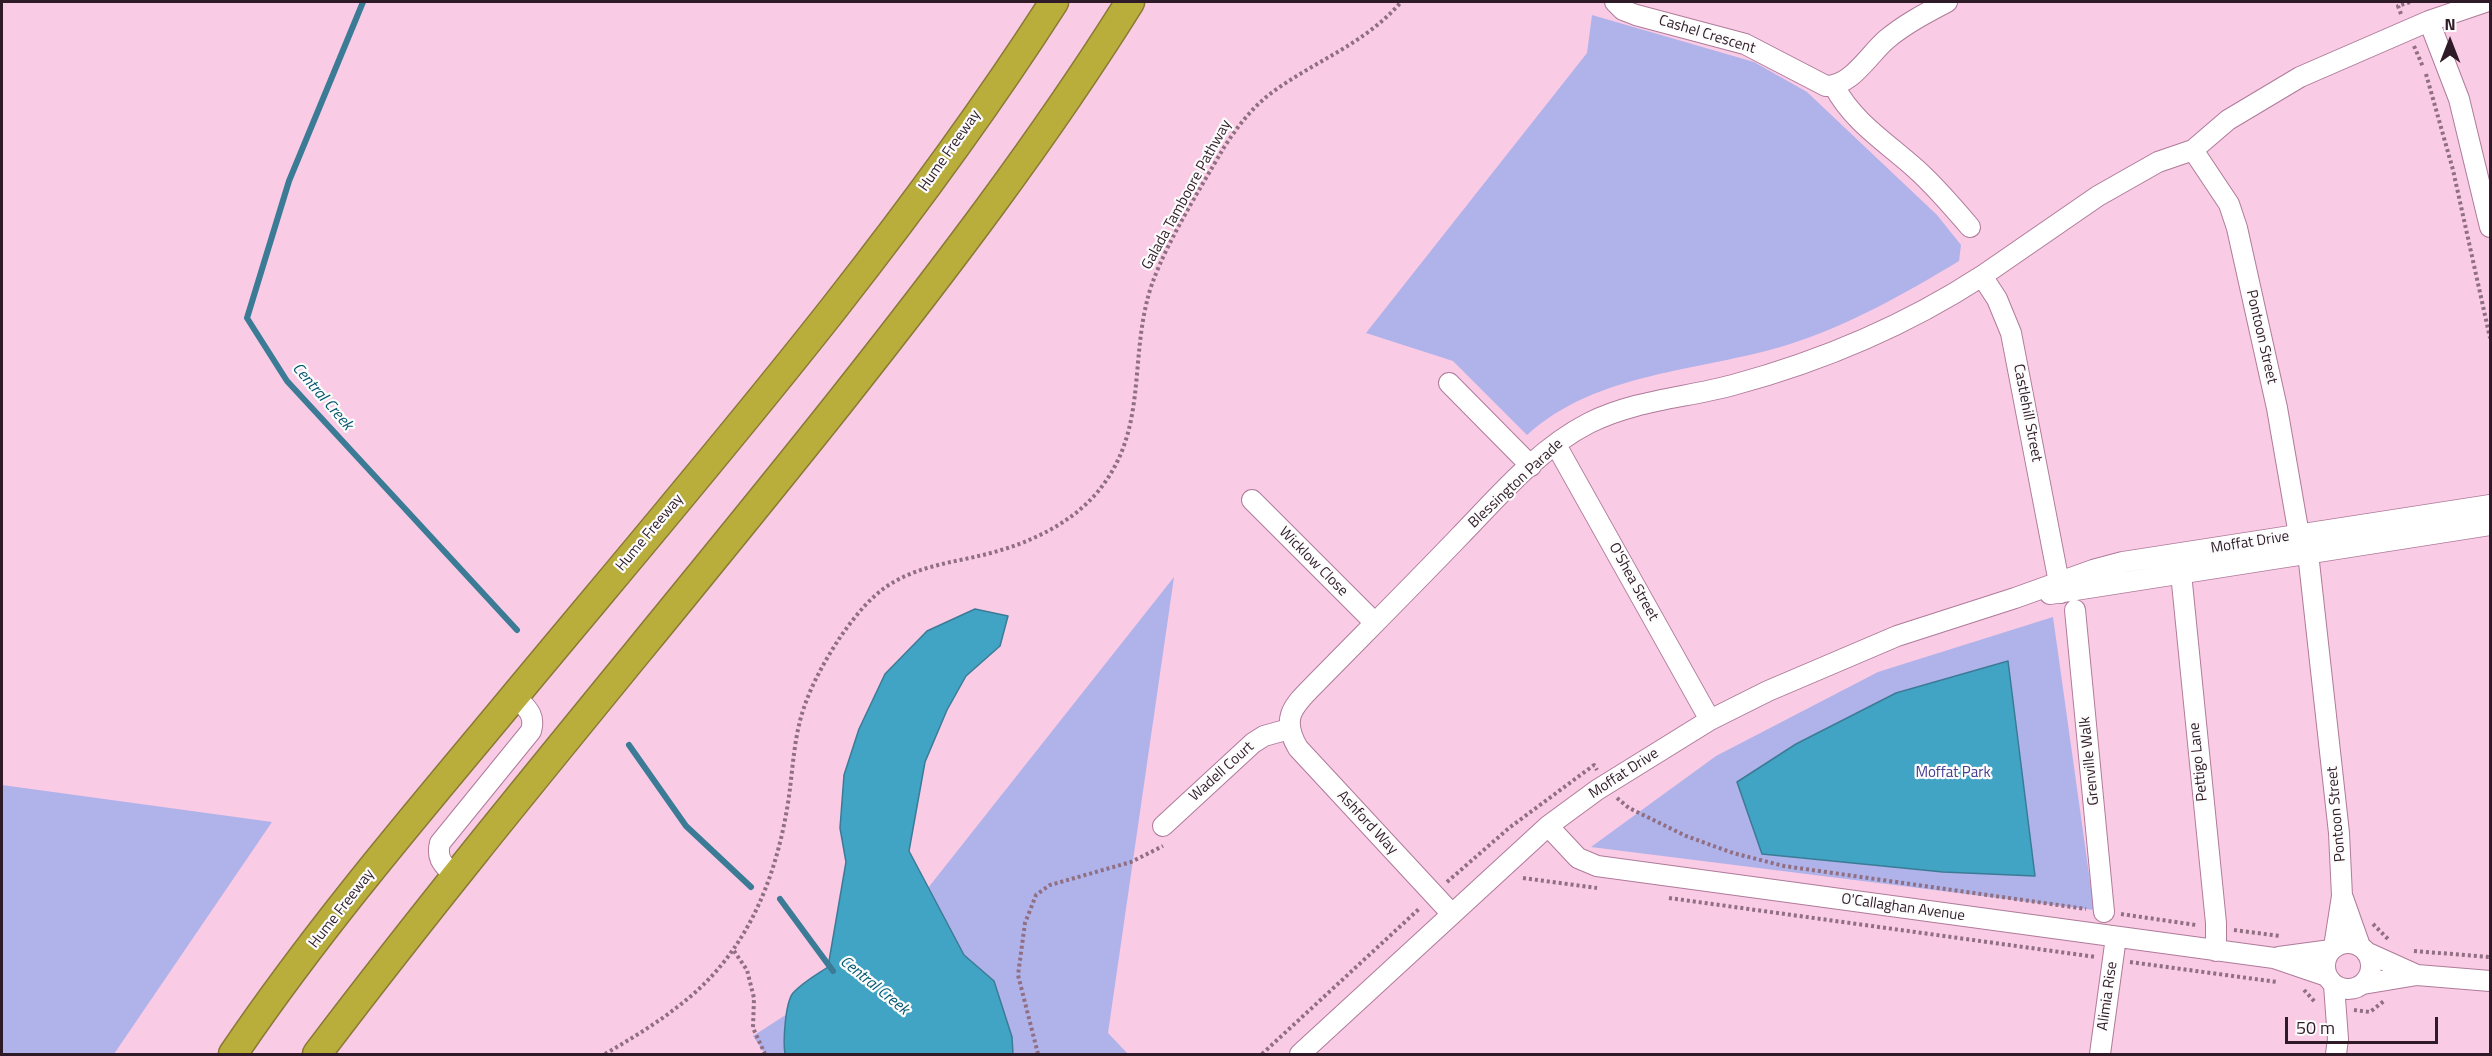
<!DOCTYPE html>
<style>
body{margin:0}
#map{position:relative;width:2492px;height:1056px;overflow:hidden;background:#f9cbe5;font-family:"Titillium Web",sans-serif}
canvas{display:block}
.frame{position:absolute;inset:0;border:3px solid #2f1b27;pointer-events:none}
.north{position:absolute;left:2420px;top:12px;width:60px;height:60px;-webkit-text-stroke:4px #fcfcfc;paint-order:stroke;rotate:0deg;font-size:16px;font-weight:700;line-height:24px;text-align:center;color:#2f1b27}
.north::after{content:'';display:block;margin:auto;width:21px;height:27px;background:#2f1b27;clip-path:polygon(50% 0,100% 100%,50% 72%,0 100%)}
.scale{position:absolute;left:2285px;top:1017px;width:153px;height:27px;box-sizing:border-box;border:3px solid #2f1b27;border-top:0;padding-left:8px;font-size:18px;line-height:21px;white-space:nowrap;color:#2f1b27;-webkit-text-stroke:4px #fcfcfc;paint-order:stroke}
</style>
<div id="map">
<canvas width="2492" height="1056"></canvas>
<div class="frame"></div>
<div class="north">N</div>
<div class="scale">50 m</div>
</div>
<script>
const ctx = document.querySelector('canvas').getContext('2d');
ctx.lineJoin = 'round';
function paint(path, color) { ctx.fillStyle = color; ctx.fill(path, 'evenodd'); }
function stroke(path, color, width, dash) { ctx.strokeStyle = color; ctx.lineWidth = width; ctx.lineCap = dash ? 'butt' : 'round'; ctx.setLineDash(dash || []); ctx.stroke(path); }
function label(font, color, halo, rows, align = 'center') {
  ctx.font = font + ' "Titillium Web",sans-serif'; ctx.lineWidth = 4.5; ctx.setLineDash([]); ctx.textBaseline = 'middle'; ctx.strokeStyle = halo; ctx.fillStyle = color; for (const [text, x, y, turn = 0] of rows) {
    ctx.save(); ctx.translate(x, y); ctx.rotate((+turn || 0) * Math.PI / 180); ctx.textAlign = isNaN(turn) ? turn : align; if (halo) ctx.strokeText(text, 0, 0); ctx.fillText(text, 0, 0); ctx.restore();
  }
}
const green = new Path2D(`
 M1592 15 1754 62 1807 92 1937 215 1961 245 1959 261C1904 294 1848 326 1787 345 1699 372 1598 371 1527 435L1453 361 1366 333 1587 53Z
 M1174 577 1108 1033 1128 1054H765L753 1036 871 960Z
 M2053 617 2094 910 1591 847 1716 756 1878 672Z
 M2 785 272 822 114 1054H2Z`);
const water = new Path2D(`
 M975 609 1008 616 1000 646 966 676 947 710 925 762 909 851 964 955 994 981 1012 1037 1013 1054H785C783 1042 785 1003 793 993 803 982 816 975 828 967L846 862 840 828 844 775 859 729 885 674 927 631Z
 M2008 661 2035 876 1943 872 1762 854 1737 782 1796 744 1896 693Z`);
const stream = new Path2D(`
 M363 2 289 181 247 318 287 381 517 630
 M629 745 686 826 751 887
 M780 899 833 971`);
const path = new Path2D(`
 M2401 14 2398 6 2410 2
 M2414 46 2423 67
 M2426 74 2453 170 2490 338
 M1617 798 1629 808 1686 836 1733 853 1784 866 2086 909
 M1523 878 1597 888
 M1447 882 1509 828 1594 765 1597 770
 M1669 898 2096 957
 M2121 914 2196 925
 M2373 924 2389 940
 M2234 930 2280 936
 M734 951 747 970 754 998 753 1028 765 1054
 M2414 951 2490 957
 M2130 962 2277 982
 M2304 990 2315 1002
 M2354 1010 2370 1012 2384 1001
 M605 1054C629 1040 654 1025 676 1008 744 958 775 884 788 803 792 777 793 751 799 725 806 694 823 663 841 636 853 619 867 601 883 589 913 567 949 563 983 555 1024 545 1066 527 1094 496 1147 437 1130 369 1147 301 1157 257 1200 189 1223 149 1237 127 1253 106 1274 91 1317 60 1366 43 1401 2
 M1038 1054 1018 975 1025 923 1036 895 1050 885 1131 862 1163 846
 M1262 1054 1420 908`);
const minor = new Path2D(`
 M1615 2 1623 10 1636 15 1745 44 1826 86C1852 86 1869 54 1887 39 1905 24 1926 13 1947 2
 M2429 21 2459 99 2490 227
 M1834 86C1853 122 1886 142 1916 169 1935 186 1953 207 1970 227
 M2193 150 2229 204 2237 228 2277 408 2299 535
 M1982 276 2098 196 2158 162 2193 150 2228 120 2300 77 2429 21 2485 2
 M1449 383 1531 466
 M1556 445 1710 720
 M1252 500 1375 623
 M2308 553 2339 833 2342 896 2334 947
 M2181 573 2216 923V951
 M2050 594 2490 525
 M2075 610 2104 912
 M1163 826 1253 743 1264 736 1289 729
 M1548 826 1578 858 1597 866 2274 958 2327 976
 M454 876C443 864 436 859 440 843L531 731C536 714 526 708 515 696
 M2343 898 2360 946
 M1451 913 1298 748C1281 719 1292 707 1313 686 1362 636 1411 587 1459 537 1498 497 1538 449 1589 423 1635 400 1685 398 1733 385 1822 361 1905 326 1982 276L1997 299 2011 333 2061 593
 M2325 966a23 23 0 1 1 46 0a23 23 0 1 1-46 0Z
 M2366 952 2417 975
 M2279 957 2331 950
 M2363 984 2417 975 2490 981
 M2334 985 2338 1039 2336 1054
 M1300 1054 1548 826 1597 790 1710 720 1768 691 1897 636 2015 598 2093 570 2123 562 2490 505
 M2100 1054 2116 937`);
const highway = new Path2D(`
 M233 1054C313 936 406 826 498 716 690 484 891 256 1054 2
 M317 1054C485 832 667 620 840 402 942 273 1043 141 1130 2`);
const streetNames = [
 ["Cashel Crescent",1707,35,17],
 ["Hume Freeway",950,151,-55],
 ["Galada Tamboore Pathway",1187,195,-61],
 ["Pontoon Street",2261,337,77],
 ["Castlehill Street",2027,413,79],
 ["Blessington Parade",1516,484,-43],
 ["Hume Freeway",650,533,-50],
 ["Moffat Drive",2250,543,-9],
 ["Wicklow Close",1313,562,45],
 ["O'Shea Street",1633,582,61],
 ["Grenville Walk",2090,761,-96],
 ["Pettigo Lane",2199,762,-96],
 ["Wadell Court",1222,772,-42],
 ["Moffat Drive",1624,774,-33],
 ["Pontoon Street",2337,814,-95],
 ["Ashford Way",1367,823,47],
 ["O'Callaghan Avenue",1903,908,8],
 ["Hume Freeway",342,909,-52],
 ["Alimia Rise",2108,996,-82]
];
const parkNames = [
 ["Moffat Park",1953,773]
];
const waterNames = [
 ["Central Creek",322,397,49],
 ["Central Creek",874,986,39]
];
paint(green, '#b0b2ea');
paint(water, '#41a4c5');
stroke(water, '#3c7b96', 1.5);
stroke(stream, '#3c7b96', 6);
stroke(minor, '#af7b9a', 22);
stroke(highway, '#897a35', 31);
stroke(path, '#906f82', 4, [3, 3]);
stroke(minor, '#fff', 20);
stroke(highway, '#b9ad3c', 28);
label('15px', '#2f1b27', '#fcfcfc', streetNames);
label('15px', '#474093', '#fcfcfc', parkNames);
label('italic 16px', '#00576e', '#fcfcfc', waterNames);
</script>
